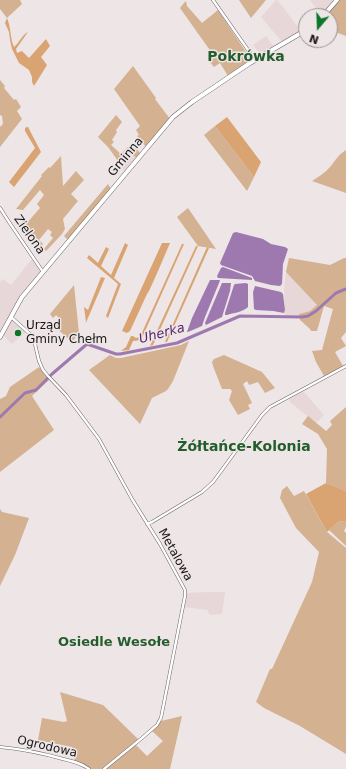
<!DOCTYPE html>
<meta charset="utf-8">
<style>
body{margin:0}
#map{position:relative;width:346px;height:769px;overflow:hidden;background:#ede5e6;font-family:"DejaVu Sans",sans-serif}
canvas{display:block}
.north{position:absolute;left:298px;top:8px;width:40px;height:40px;box-sizing:border-box;background:#ede5e6;border:1px solid #989293;border-radius:50%;rotate:199deg;font-size:11px;font-weight:700;line-height:16px;text-align:center;color:#181616}
.north::after{content:'';display:block;margin:auto;width:14px;height:18px;background:#0c7629;clip-path:polygon(50% 0,100% 100%,50% 72%,0 100%)}
</style>
<div id="map">
<canvas width="346" height="769"></canvas>
<div class="north">N</div>
</div>
<script>
const ctx = document.querySelector('canvas').getContext('2d');
ctx.lineJoin = 'round';
function paint(path, color) { ctx.fillStyle = color; ctx.fill(path, 'evenodd'); }
function stroke(path, color, width, dash) { ctx.strokeStyle = color; ctx.lineWidth = width; ctx.lineCap = dash ? 'butt' : 'round'; ctx.setLineDash(dash || []); ctx.stroke(path); }
function label(font, color, halo, rows, align = 'center') {
  ctx.font = font + ' "DejaVu Sans",sans-serif'; ctx.lineWidth = 3; ctx.setLineDash([]); ctx.textBaseline = 'middle'; ctx.strokeStyle = halo; ctx.fillStyle = color; for (const [text, x, y, turn = 0] of rows) {
    ctx.save(); ctx.translate(x, y); ctx.rotate((+turn || 0) * Math.PI / 180); ctx.textAlign = isNaN(turn) ? turn : align; if (halo) ctx.strokeText(text, 0, 0); ctx.fillText(text, 0, 0); ctx.restore();
  }
}
const built = new Path2D(`
 M276 0H277L282 6 301 31 282 42 261 17Z
 M310 0H332L334 2 322 16Z
 M266 36 274 47 260 54 253 45Z
 M128 150 137 158 128 166 125 172 118 161Z
 M32 259 42 272 19 300 0 335V282L3 279 11 285Z
 M286 272 317 305 310 311 299 314V317H285L284 289Z
 M11 320H13L26 332 12 344 3 335Z
 M303 391 324 415 316 423 290 402 289 399Z
 M207 592H225L222 614 210 615 207 610 184 607 187 593Z`);
const green = new Path2D(`
 M0 0H20L22 4 7 18 0 9Z
 M239 0H266L251 18Z
 M339 0H346V36L330 30V16H325Z
 M186 1 187 6 202 23 218 10 250 58V61L228 76 220 63 214 67 209 61 214 56 180 8 184 3Z
 M133 66 156 98 155 99 170 119 146 147 137 136 139 135 136 130 140 126 114 89Z
 M0 80 5 86 4 88 14 100 16 99 21 107 17 111 22 119 0 147V127L3 124 2 116 0 115Z
 M116 115 122 122 116 130 117 132 112 140 114 142 111 145 121 154 132 143 140 153 137 158 127 151 118 161 108 147 98 137Z
 M215 126 254 177 247 191 204 135Z
 M346 150V193L312 181C318 177 325 173 330 167 336 160 338 155 346 150Z
 M61 156 63 186 76 171 84 180 71 194 78 201 63 219 65 229 62 234 46 251 44 249 53 238 50 235 52 232 48 229 39 240 43 244 41 246 26 224 40 208 37 204 44 195 40 190 23 210 16 209 42 176 41 175 49 167 50 168Z
 M108 184 111 189 69 241 64 236Z
 M188 208 216 249 198 246 177 217Z
 M289 258 330 265 344 258H346V332L341 338 346 346 335 352 343 366 324 376 316 362 312 351 322 350 333 309 324 306 317 331H311L310 329 300 320 299 314 310 311 317 305 286 272Z
 M74 285 79 333 72 342 54 326 60 319 56 315 53 318 50 314Z
 M189 341 173 381 168 389 166 391 152 398 140 424 89 370 110 355 116 358H121L181 345Z
 M224 355 262 372 275 388 265 393 258 382 249 385 247 381 243 384 252 403 248 405 250 409 238 415 229 400 232 391 230 389H222L213 366 212 362 214 359Z
 M39 367 49 380 32 396 54 430 0 472V399L6 396 10 387Z
 M346 407V491L326 483 327 449 318 434 302 424 308 416 326 431 332 425 330 421Z
 M287 486 294 496 304 491 327 532 346 548V754L300 726 264 708 256 702 270 669H272L312 582 319 552 296 528 280 498 282 490Z
 M0 509 2 512 29 518 15 555 0 586Z
 M339 521 346 522V527L344 531 346 533V546L329 530Z
 M60 692 103 705 138 739 143 736 103 769H90L85 765 74 761 75 758 72 747 38 740 42 718 64 722 67 721Z
 M182 716 170 769H105L135 744 147 756 163 741 152 731 161 721Z`);
const forest = new Path2D(`
 M7 18C11 27 10 38 14 47 19 43 22 35 28 32L16 49 17 53 22 51 29 58 46 39 50 46 41 57 47 65 34 86 32 82V77L29 70 19 63 12 49 10 40 9 32 5 23Z
 M227 117 261 162 254 177 215 126Z
 M27 127H28L41 152 14 187 9 182 35 148 25 131V128Z
 M125 243 128 245 114 278 121 284 108 318 106 316 118 284 87 258 89 255 98 263 106 247 109 249 101 266 111 275Z
 M162 243H170L158 271 154 280 149 291 147 294 130 331 127 333 122 331Z
 M182 244H184L141 340 133 341 129 350 121 351 126 347 131 336H133L136 338 140 337Z
 M196 246H198L153 345 150 346Z
 M207 247 209 248 167 342H165Z
 M101 277 105 278 85 325 86 322 84 307 88 310Z
 M326 483 346 491V522L339 521 327 532 306 494Z`);
const water = new Path2D(`
 M236 232 263 239 271 244 285 247 288 249 283 264 282 284 280 286 271 285 255 281 252 276 221 265 220 263 233 233Z
 M223 267 252 278V280L218 278 217 276 221 268Z
 M210 280H220L219 283 205 317 202 326 188 332H187L192 318Z
 M222 283H231L230 291 222 317 206 325 205 323Z
 M246 283 248 284V307C243 312 233 313 227 315H225V313L234 285 235 284Z
 M255 286 281 292 283 294 285 310 284 313 273 311 256 310 254 309 253 292Z`);
const river = new Path2D(`
 M0 417 25 393 36 390 52 374 87 344 116 354H120L177 343 240 316 302 317 308 316 316 311 336 293 346 289`);
const minor = new Path2D(`
 M213 0 255 60
 M0 208 9 222 43 272
 M11 317 30 334 34 340 39 361 43 370 48 376 66 395 99 439 132 499 160 544 185 590V596L161 718 157 725 142 738 104 769
 M147 524 152 522 202 492 213 482 227 463 262 415 270 407 346 366
 M0 747C21 749 42 753 63 759 72 761 81 763 89 769`);
const major = new Path2D(`
 M323 16 337 0
 M0 337 18 304 22 297 173 117 192 102 250 63 306 30`);
const markers = [
 [18,333,4,"#0c7629"]
];
const streetNames = [
 ["Gminna",126,157,-50],
 ["Zielona",29,235,55],
 ["Metalowa",175,555,61],
 ["Ogrodowa",47,747,13]
];
const poiNames = [
 ["Urząd",26,326],
 ["Gminy Chełm",26,340]
];
const waterNames = [
 ["Uherka",162,334,-15]
];
const neighbourhoodNames = [
 ["Osiedle Wesołe",114,643]
];
const quarterNames = [
 ["Pokrówka",246,57],
 ["Żółtańce-Kolonia",244,447]
];
paint(built, '#e8d7d9');
paint(green, '#d3b191');
paint(forest, '#d9a471');
paint(water, '#9e79b0');
stroke(river, '#9e79b0', 3);
stroke(minor, '#696364', 3.5);
stroke(major, '#696364', 5);
stroke(minor, '#fff', 2.5);
stroke(major, '#fff', 4);
for (const [x, y, r, color] of markers) { const dot = new Path2D(); dot.arc(x, y, r, 0, 2 * Math.PI); ctx.fillStyle = color; ctx.fill(dot); stroke(dot, '#ede5e6', 1.5); }
label('12px', '#181616', '#ede5e6', streetNames);
label('12px', '#181616', '#ede5e6', poiNames, 'left');
label('italic 13px', '#56256a', '#ede5e6', waterNames);
label('bold 13px', '#235d2c', '#ede5e6', neighbourhoodNames);
label('bold 14px', '#235d2c', '#ede5e6', quarterNames);
</script>
